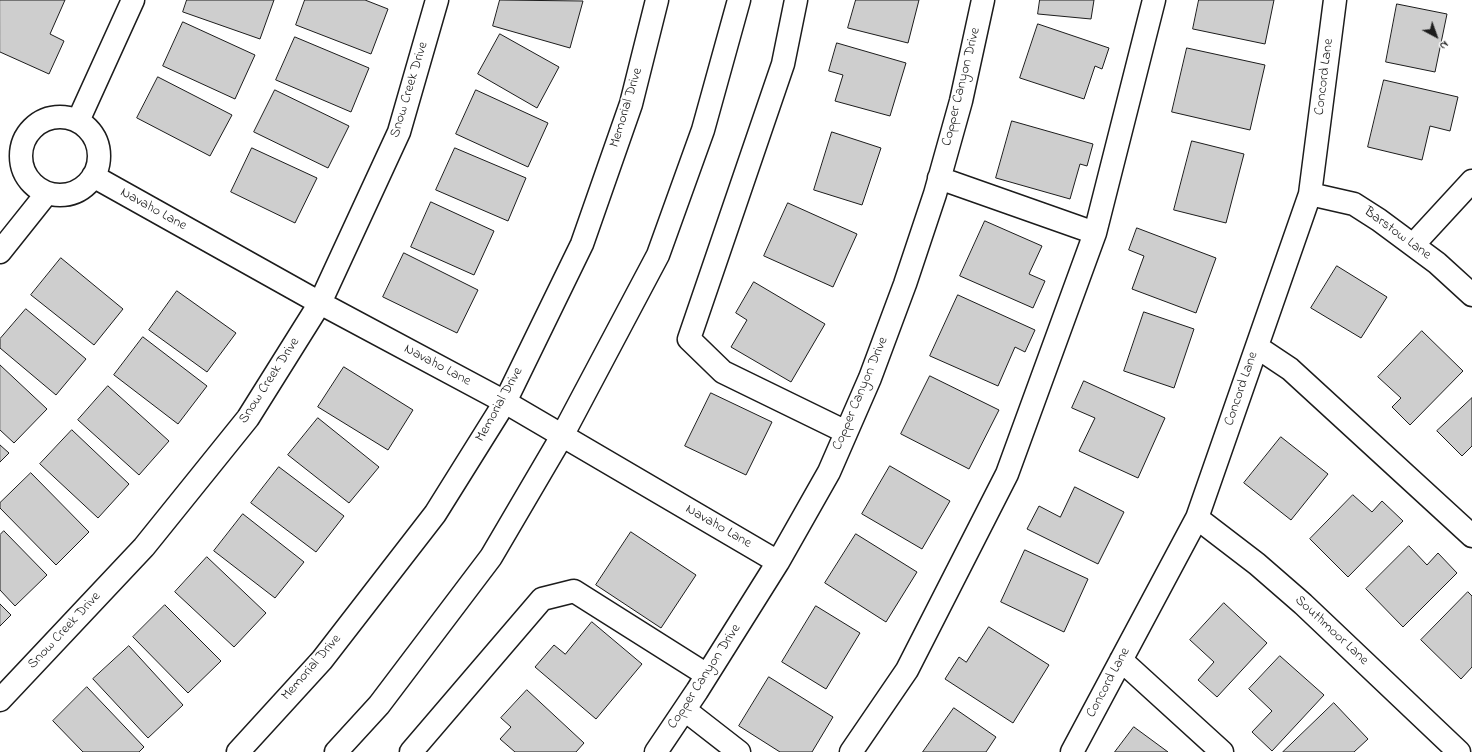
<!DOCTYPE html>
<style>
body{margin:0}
#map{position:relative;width:1472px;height:752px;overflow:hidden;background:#fff;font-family:"Indie Flower",sans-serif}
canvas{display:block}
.north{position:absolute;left:1416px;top:16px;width:40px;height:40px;-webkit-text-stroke:3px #fff;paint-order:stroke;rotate:139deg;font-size:11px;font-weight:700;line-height:16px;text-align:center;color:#1c1c1c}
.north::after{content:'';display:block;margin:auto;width:14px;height:18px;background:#1c1c1c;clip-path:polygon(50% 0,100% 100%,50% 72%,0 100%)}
</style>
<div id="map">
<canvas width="1472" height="752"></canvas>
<div class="north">N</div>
</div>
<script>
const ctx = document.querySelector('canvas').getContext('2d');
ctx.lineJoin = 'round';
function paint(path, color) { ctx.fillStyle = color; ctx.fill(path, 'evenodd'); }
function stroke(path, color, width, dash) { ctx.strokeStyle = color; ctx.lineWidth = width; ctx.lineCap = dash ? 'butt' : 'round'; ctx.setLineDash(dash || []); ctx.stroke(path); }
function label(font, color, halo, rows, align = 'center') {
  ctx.font = font + ' "Indie Flower",sans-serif'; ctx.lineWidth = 3; ctx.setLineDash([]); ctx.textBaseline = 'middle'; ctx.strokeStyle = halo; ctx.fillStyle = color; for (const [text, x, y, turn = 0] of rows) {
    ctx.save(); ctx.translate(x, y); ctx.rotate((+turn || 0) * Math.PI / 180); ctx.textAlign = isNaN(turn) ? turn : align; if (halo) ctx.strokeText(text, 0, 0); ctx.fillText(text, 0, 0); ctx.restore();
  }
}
const building = new Path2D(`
 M0 0H65L50 34 64 41 49 74 0 52Z
 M187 0H274L260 39 183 12Z
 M305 0H365L388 9 371 54 296 25Z
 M500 0 583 1 570 48 493 26Z
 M856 0H919L908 43 848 28Z
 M1040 0H1094L1091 19 1038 14Z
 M1199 0H1274L1265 44 1193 29Z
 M1397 4 1447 14 1435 72 1386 62Z
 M183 22 255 55 235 99 163 66Z
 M1038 24 1109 48 1102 69 1095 66 1084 99 1020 78Z
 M500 34 559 67 537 108 478 74Z
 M295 37 369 68 351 112 276 80Z
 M837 43 906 63 890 116 835 101 843 75 829 71Z
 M1187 48 1265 65 1250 130 1172 112Z
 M158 77 232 115 210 156 137 118Z
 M1384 80 1458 97 1450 131 1430 126 1422 160 1368 147Z
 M275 90 349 126 328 168 254 132Z
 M476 90 548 123 528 167 456 134Z
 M1012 121 1093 144 1087 166 1080 164 1070 199 996 178Z
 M832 132 881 148 862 205 814 190Z
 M1192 141 1244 154 1226 223 1174 210Z
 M252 148 317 178 295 223 231 192Z
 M455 148 526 178 508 221 436 190Z
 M431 202 494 231 474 275 411 247Z
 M788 203 857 234 833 287 764 256Z
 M985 221 1042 246 1029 274 1045 281 1033 308 960 276Z
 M1137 228 1216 258 1196 313 1132 289 1144 256 1129 250Z
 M404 253 478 290 457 333 383 297Z
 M61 258 123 309 94 345 31 295Z
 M1337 266 1387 297 1361 338 1311 308Z
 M754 282 825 324 791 382 731 347 747 320 736 313Z
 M177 291 236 333 207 372 149 330Z
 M958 295 1035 330 1025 352 1015 347 998 386 930 356Z
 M26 309 86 359 56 395 0 348V339Z
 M1144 312 1194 329 1174 388 1124 371Z
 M1422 331 1463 371 1410 425 1392 407 1401 398 1378 377Z
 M143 337 207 386 178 424 114 375Z
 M0 365 47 409 14 443 0 430Z
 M344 367 413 410 388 450 318 407Z
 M930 376 999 410 969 469 901 434Z
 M1084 381 1165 418 1138 478 1079 451 1095 418 1072 408Z
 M108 386 169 441 139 475 78 420Z
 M711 393 772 422 746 475 685 446Z
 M1472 398V446L1462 456 1437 431Z
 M318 418 379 467 349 503 288 455Z
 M72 430 129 484 98 518 40 464Z
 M1281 437 1328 474 1291 520 1244 483Z
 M0 445 9 453 0 462Z
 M890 466 950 501 922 549 862 514Z
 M279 467 344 516 316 552 251 503Z
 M31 473 89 532 56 565 0 508V503Z
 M1075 487 1124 512 1098 564 1027 529 1039 506 1060 517Z
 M1353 495 1372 512 1382 501 1403 521 1348 577 1310 539Z
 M243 514 304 562 275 598 214 551Z
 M4 531 47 575 15 606 0 590V535Z
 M631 532 696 575 661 628 596 585Z
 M856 534 917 572 886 622 825 583Z
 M1409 546 1427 565 1438 553 1457 573 1403 627 1366 589Z
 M1025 550 1088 579 1064 632 1001 602Z
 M207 557 266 613 234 647 175 592Z
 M1468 592 1472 596V667L1461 679 1421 640Z
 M1224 603 1267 643 1217 697 1198 680 1214 662 1190 640Z
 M0 604 11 615 0 626Z
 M165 605 221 661 188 693 133 637Z
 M816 606 860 633 826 689 782 662Z
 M592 622 642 664 596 719 535 667 554 645 565 654Z
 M989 627 1049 665 1013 723 945 679 959 657 966 662Z
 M129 646 183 705 148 738 93 679Z
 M1280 656 1324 695 1272 751 1252 732 1272 711 1249 689Z
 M769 677 833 717 812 752H780L739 726Z
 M87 687 144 747 139 752H83L53 721Z
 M527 690 584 743 576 752H515L500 739 511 727 501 718Z
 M1334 703 1368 739 1354 752H1283Z
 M954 708 996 737 986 752H923Z
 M1134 727 1168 752H1115Z`);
const minor = new Path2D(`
 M796 0 783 64 689 339 723 372 846 432
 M21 156a39 39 0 1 1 78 0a39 39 0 1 1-78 0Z
 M78 121 133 0
 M93 176 320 303 505 402 778 562
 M939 178 1095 233 1154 0
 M1310 194 1354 204 1379 220 1437 263 1472 295
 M1413 245 1472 181
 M0 252 47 193
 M1257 347 1290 369 1472 536
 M1197 518 1257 564 1303 604 1459 752
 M1121 660 1222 752
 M0 700 144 547 248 418 320 303 399 132 437 0
 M685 710 739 752
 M411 752 542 599 574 591 707 675
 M656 752 697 691 778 562 829 472 870 378 905 284 935 194 961 101 983 0
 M851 752 907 670 1007 474 1095 233
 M1072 752 1197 518 1310 194 1335 0`);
const major = new Path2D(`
 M238 752 322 660 435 514 505 402 582 244 631 104 657 0
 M336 752 379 705 491 557 562 436 658 255 703 130 739 0`);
const streetNames = [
 ["Concord Lane",1325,77,-83],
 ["Copper Canyon Drive",962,87,-76],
 ["Snow Creek Drive",410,90,-73],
 ["Memorial Drive",627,108,-73],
 ["Navaho Lane",153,210,29],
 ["Barstow Lane",1397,234,36],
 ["Navaho Lane",437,366,28],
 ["Snow Creek Drive",270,381,-57],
 ["Concord Lane",1242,389,-71],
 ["Copper Canyon Drive",861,394,-67],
 ["Memorial Drive",500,405,-61],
 ["Navaho Lane",718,527,30],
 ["Snow Creek Drive",65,631,-47],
 ["Southmoor Lane",1331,631,43],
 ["Memorial Drive",312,668,-49],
 ["Copper Canyon Drive",705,677,-57],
 ["Concord Lane",1109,683,-62]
];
paint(building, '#cecece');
stroke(building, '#1c1c1c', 1);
stroke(minor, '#1c1c1c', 25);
stroke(major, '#1c1c1c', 25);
stroke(minor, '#fff', 22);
stroke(major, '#fff', 22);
label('14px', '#1c1c1c', '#fff', streetNames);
</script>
